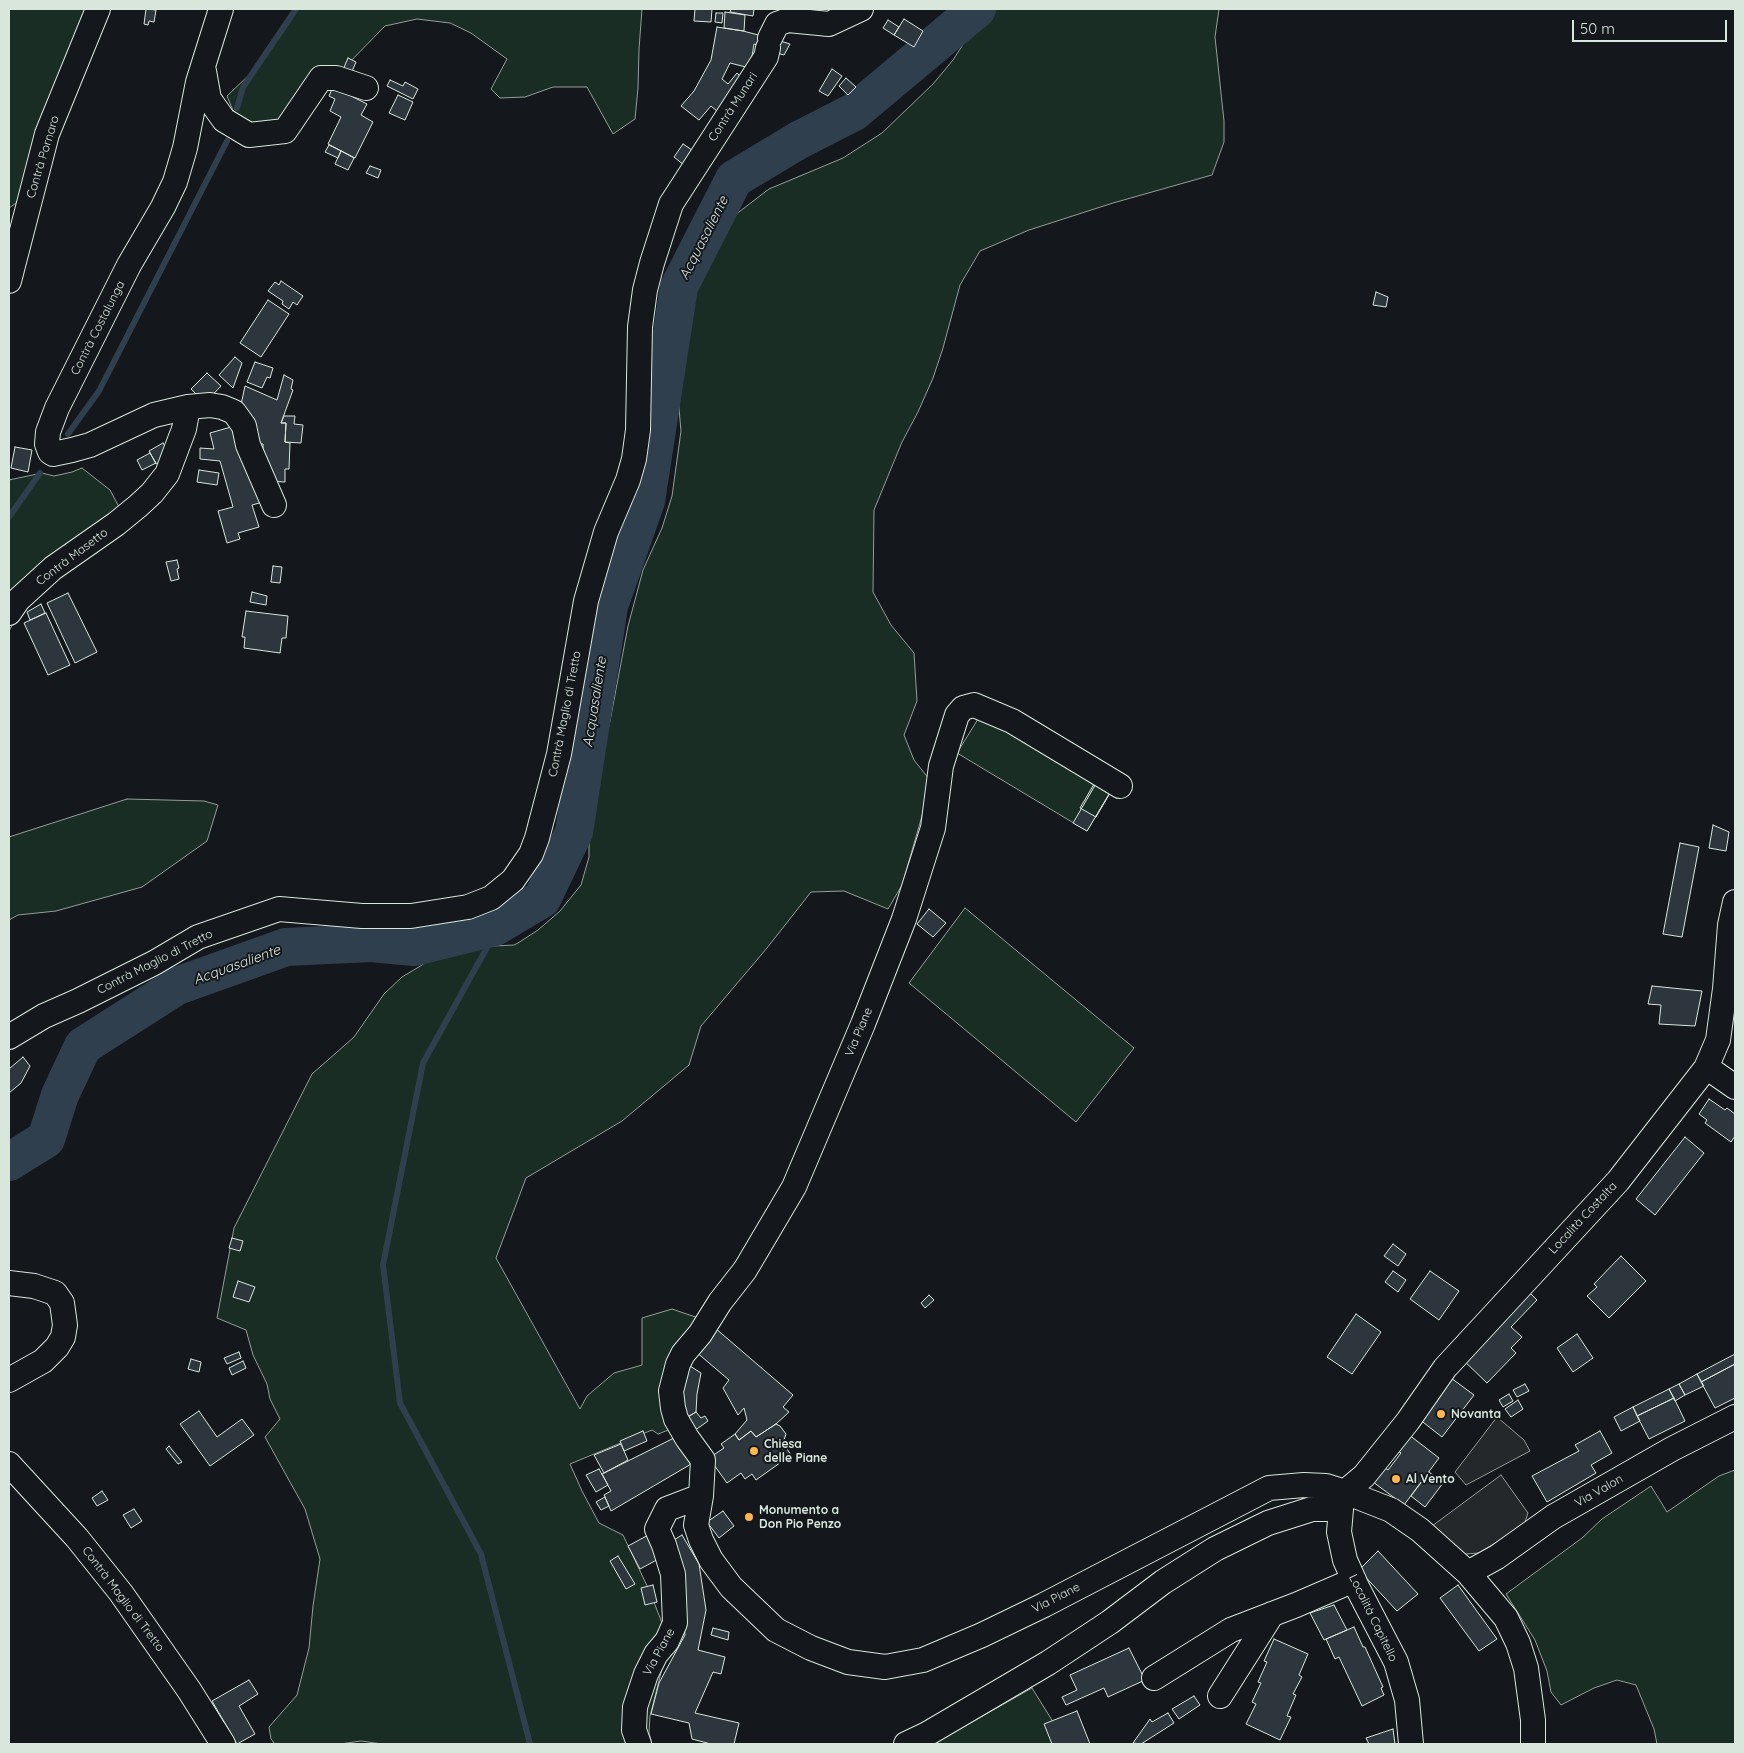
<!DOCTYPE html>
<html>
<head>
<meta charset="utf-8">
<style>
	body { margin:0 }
	#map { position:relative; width:1744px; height:1753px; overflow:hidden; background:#14181c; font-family:Quicksand,sans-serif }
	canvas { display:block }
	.frame { position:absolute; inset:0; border:10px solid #d8e6dc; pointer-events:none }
	.scale { position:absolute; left:1572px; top:20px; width:155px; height:22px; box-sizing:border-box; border:2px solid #d8e6dc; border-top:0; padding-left:6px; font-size:15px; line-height:18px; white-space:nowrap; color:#d8e6dc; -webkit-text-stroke:4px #14181c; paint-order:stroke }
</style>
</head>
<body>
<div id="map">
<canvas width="1744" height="1753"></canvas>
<div class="frame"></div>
<div class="scale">50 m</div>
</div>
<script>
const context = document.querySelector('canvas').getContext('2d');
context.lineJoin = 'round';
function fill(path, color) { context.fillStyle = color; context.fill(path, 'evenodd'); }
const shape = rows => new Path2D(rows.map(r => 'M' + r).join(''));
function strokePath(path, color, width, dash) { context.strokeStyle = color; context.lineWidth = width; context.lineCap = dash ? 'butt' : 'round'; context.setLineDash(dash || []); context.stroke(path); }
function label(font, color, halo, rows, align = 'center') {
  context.font = font + ' Quicksand,sans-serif'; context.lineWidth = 4; context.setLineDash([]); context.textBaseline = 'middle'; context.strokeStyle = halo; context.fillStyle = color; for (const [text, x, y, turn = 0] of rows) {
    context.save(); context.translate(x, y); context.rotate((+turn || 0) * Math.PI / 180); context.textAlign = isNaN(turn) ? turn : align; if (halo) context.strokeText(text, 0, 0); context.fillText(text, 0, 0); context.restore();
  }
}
const green = shape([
	[9,9,95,9,25,197,9,208,9,9],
	[298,9,642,9,639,49,638,88,635,119,613,134,587,87,553,87,525,97,500,98,491,89,507,59,471,33,450,23,417,19,385,26,295,118,264,132,234,113,227,96,250,74,298,9],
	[986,9,1219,9,1215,37,1224,121,1224,142,1212,175,1113,203,1029,230,980,251,960,285,943,348,933,378,918,412,902,442,874,510,873,592,891,625,914,653,917,701,904,735,914,760,929,779,924,809,902,885,888,909,844,891,811,892,767,948,701,1026,689,1065,622,1121,526,1178,496,1258,580,1409,587,1396,614,1373,642,1365,642,1318,672,1309,713,1323,689,1366,684,1391,684,1424,658,1434,652,1430,570,1464,582,1491,599,1523,623,1535,650,1592,669,1641,650,1716,649,1733,652,1744,382,1744,361,1741,340,1744,275,1744,271,1739,269,1727,297,1695,309,1648,313,1606,320,1559,305,1509,265,1437,280,1419,270,1399,267,1384,253,1355,246,1330,217,1318,234,1228,312,1074,354,1037,384,994,402,977,422,965,438,951,452,948,514,945,518,943,538,930,560,911,581,885,589,857,589,825,594,790,610,721,628,626,643,570,662,528,672,496,681,431,675,364,687,298,710,243,731,218,769,189,843,158,882,133,933,84,953,60,986,9],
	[82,468,110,490,126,520,24,604,9,631,9,480,42,473,54,476,72,472,82,468],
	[983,711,1114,786,1087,831,957,753,983,711],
	[127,799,204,801,218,805,207,841,142,887,56,911,18,915,9,920,9,837,127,799],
	[965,908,1134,1048,1076,1122,909,983,965,908],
	[1735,1470,1735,1744,1657,1744,1654,1729,1636,1685,1617,1680,1594,1688,1561,1705,1551,1692,1547,1671,1535,1640,1506,1594,1582,1538,1602,1519,1651,1486,1667,1512,1719,1476,1735,1470],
	[1032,1688,1055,1725,1062,1744,933,1744,1032,1688]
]);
const parking = shape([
	[1497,1417,1524,1440,1530,1451,1466,1485,1455,1472,1497,1417],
	[1501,1475,1528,1513,1524,1525,1479,1553,1465,1554,1432,1526,1501,1475]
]);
const stream = shape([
	[237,108,243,87,296,9],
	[68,434,99,391,227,141],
	[9,517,40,473],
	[500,924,423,1063,383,1265,400,1403,481,1554,530,1744]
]);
const river = shape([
	[9,1162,46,1139,60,1095,83,1046,177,986,286,947,371,943,414,947,495,927,542,899,574,832,609,606,646,501,679,287,734,179,799,140,854,112,977,9]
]);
const building = shape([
	[146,9,156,10,154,22,149,21,148,25,144,24,146,9],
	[695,9,712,9,711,22,694,21,695,9],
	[731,9,754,9,753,16,730,12,731,9],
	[725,12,745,15,744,31,724,28,725,12],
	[716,13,723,13,722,23,715,22,716,13],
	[904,19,923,31,914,47,894,35,904,19],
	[888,20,899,27,894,35,883,28,888,20],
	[717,27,743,31,770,38,768,48,754,44,750,68,730,63,722,79,728,84,737,73,744,80,718,112,711,106,699,120,681,106,694,91,711,60,717,27],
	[777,40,790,44,784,55,773,52,777,40],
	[348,58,356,62,350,76,342,72,348,58],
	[832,69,842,76,828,96,819,91,832,69],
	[846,78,856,87,848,95,839,86,846,78],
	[390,80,403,86,405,82,418,89,413,99,387,86,390,80],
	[333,87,367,104,361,115,373,122,355,158,328,144,341,117,330,111,335,99,329,96,333,87],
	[398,95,413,102,405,120,389,113,398,95],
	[683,144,695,152,685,166,674,157,683,144],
	[329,145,341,151,338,158,325,152,329,145],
	[341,151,354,158,348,170,335,164,341,151],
	[370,166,381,170,378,178,366,173,370,166],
	[281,281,303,296,297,305,293,302,289,309,282,304,283,301,268,291,275,282,279,285,281,281],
	[1376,292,1388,297,1386,307,1373,305,1376,292],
	[268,300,289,314,261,357,240,343,268,300],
	[235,357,242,363,233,388,219,375,235,357],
	[255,362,273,368,270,378,267,377,262,388,247,382,255,362],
	[207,373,221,386,205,403,191,389,207,373],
	[284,375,293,380,291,389,293,390,281,423,286,423,285,442,290,443,289,469,285,469,285,482,265,481,263,469,263,444,254,444,254,418,239,414,245,386,277,400,284,375],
	[284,416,295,416,294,424,303,425,301,443,285,442,286,423,281,423,284,416],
	[231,427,249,477,256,475,263,502,252,505,259,527,238,533,240,539,227,543,218,511,233,507,220,461,200,459,200,448,214,449,210,433,231,427],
	[163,443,171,456,156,464,149,451,163,443],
	[15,447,32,450,28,472,11,468,15,447],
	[150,453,156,463,142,470,137,460,150,453],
	[199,470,219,473,217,485,197,482,199,470],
	[177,560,179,568,177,569,179,579,171,581,166,562,177,560],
	[273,566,282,567,280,583,271,582,273,566],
	[252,592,267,596,266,605,250,602,252,592],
	[68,593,97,652,75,663,47,603,68,593],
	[41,604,45,613,30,620,27,612,41,604],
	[246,611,288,616,286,638,282,638,280,653,244,648,245,637,242,637,246,611],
	[46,613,70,665,48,675,24,623,46,613],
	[1100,777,1114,786,1087,831,1073,823,1100,777],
	[1097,779,1113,788,1096,817,1080,808,1097,779],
	[1713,825,1729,832,1726,851,1709,848,1713,825],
	[1680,843,1699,847,1682,937,1663,934,1680,843],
	[929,909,946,923,933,937,917,924,929,909],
	[1652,986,1702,991,1695,1026,1659,1024,1661,1005,1648,1004,1652,986],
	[23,1057,30,1066,21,1083,9,1093,9,1069,23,1057],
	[1709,1099,1725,1110,1727,1108,1735,1114,1735,1136,1731,1142,1705,1123,1707,1120,1699,1114,1709,1099],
	[1685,1137,1704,1153,1655,1215,1636,1199,1685,1137],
	[232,1238,243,1241,240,1251,229,1248,232,1238],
	[1393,1244,1406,1254,1398,1266,1384,1256,1393,1244],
	[1621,1256,1646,1281,1609,1318,1587,1296,1597,1287,1594,1284,1621,1256],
	[1393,1271,1406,1280,1398,1292,1385,1282,1393,1271],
	[1430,1271,1459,1291,1439,1320,1410,1299,1430,1271],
	[238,1281,255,1287,249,1302,233,1297,238,1281],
	[1525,1288,1537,1300,1511,1327,1522,1337,1511,1348,1516,1353,1487,1383,1460,1357,1525,1288],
	[929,1295,934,1300,925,1308,921,1303,929,1295],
	[1356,1314,1381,1332,1352,1374,1327,1357,1356,1314],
	[715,1328,793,1395,783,1407,789,1412,776,1424,756,1437,751,1431,739,1440,735,1434,747,1420,744,1408,738,1415,723,1388,729,1380,695,1351,715,1328],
	[1577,1334,1593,1358,1573,1372,1557,1348,1577,1334],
	[239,1352,241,1358,227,1364,224,1358,239,1352],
	[1735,1354,1735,1364,1701,1382,1697,1374,1735,1354],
	[191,1359,201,1362,199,1372,188,1369,191,1359],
	[243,1361,246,1368,232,1375,229,1368,243,1361],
	[1735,1364,1735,1398,1715,1408,1701,1382,1735,1364],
	[690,1366,701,1373,697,1394,696,1412,686,1418,684,1406,683,1392,690,1366],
	[1697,1374,1704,1386,1685,1395,1679,1384,1697,1374],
	[1451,1378,1474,1395,1442,1437,1419,1419,1451,1378],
	[1525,1384,1529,1391,1517,1397,1513,1390,1525,1384],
	[1679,1384,1685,1395,1675,1401,1669,1389,1679,1384],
	[1669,1389,1674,1398,1637,1416,1633,1407,1669,1389],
	[1509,1394,1513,1401,1503,1407,1499,1400,1509,1394],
	[1674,1398,1685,1421,1649,1439,1637,1416,1674,1398],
	[1518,1400,1523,1409,1511,1417,1505,1409,1518,1400],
	[1633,1407,1640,1421,1621,1431,1614,1417,1633,1407],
	[199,1411,217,1437,242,1419,254,1435,210,1466,180,1424,199,1411],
	[696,1412,701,1418,705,1416,708,1421,694,1431,686,1418,696,1412],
	[776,1424,780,1426,786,1434,783,1443,791,1455,756,1480,752,1474,745,1479,741,1473,727,1483,709,1458,724,1448,721,1444,735,1434,739,1440,751,1431,756,1437,776,1424],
	[643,1431,647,1441,624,1451,620,1441,643,1431],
	[1404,1431,1439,1458,1404,1505,1369,1479,1380,1464,1388,1470,1401,1453,1392,1447,1404,1431],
	[1600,1431,1612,1453,1591,1465,1596,1473,1547,1502,1532,1476,1579,1451,1575,1445,1600,1431],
	[682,1434,698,1460,611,1511,604,1495,611,1491,602,1474,682,1434],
	[621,1444,628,1460,604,1473,594,1455,621,1444],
	[169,1446,182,1462,178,1464,166,1449,169,1446],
	[599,1469,608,1485,596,1492,586,1475,599,1469],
	[1429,1472,1443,1483,1425,1507,1411,1496,1429,1472],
	[102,1491,108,1500,97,1506,92,1498,102,1491],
	[605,1497,609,1506,601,1510,596,1502,605,1497],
	[134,1509,142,1521,131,1528,123,1515,134,1509],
	[723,1511,734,1526,719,1538,707,1522,723,1511],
	[652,1533,664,1556,640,1569,628,1546,652,1533],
	[682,1535,699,1564,706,1610,698,1650,725,1657,721,1674,713,1672,695,1713,739,1723,734,1744,711,1744,692,1739,689,1723,651,1714,659,1683,685,1635,682,1609,666,1545,682,1535],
	[1378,1551,1418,1594,1397,1611,1359,1570,1378,1551],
	[618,1556,635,1584,626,1589,610,1561,618,1556],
	[653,1585,657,1602,645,1605,641,1588,653,1585],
	[1458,1585,1497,1639,1479,1651,1440,1598,1458,1585],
	[1334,1605,1347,1630,1324,1640,1310,1613,1334,1605],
	[1354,1627,1363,1647,1365,1647,1383,1687,1381,1688,1384,1695,1362,1706,1339,1657,1335,1659,1326,1639,1354,1627],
	[713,1628,729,1632,728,1640,711,1635,713,1628],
	[1274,1639,1308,1654,1299,1675,1302,1677,1293,1694,1296,1695,1287,1716,1291,1717,1280,1740,1246,1724,1256,1704,1252,1702,1261,1683,1258,1682,1267,1662,1264,1661,1274,1639],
	[1129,1648,1145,1680,1108,1697,1104,1688,1066,1705,1062,1697,1077,1690,1070,1675,1129,1648],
	[249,1680,258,1694,239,1706,255,1734,237,1744,212,1701,249,1680],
	[1194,1696,1200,1705,1179,1719,1172,1709,1194,1696],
	[1077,1711,1090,1744,1052,1744,1044,1724,1077,1711],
	[1168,1713,1174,1723,1141,1744,1133,1743,1150,1719,1152,1722,1168,1713],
	[1393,1729,1395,1744,1369,1744,1366,1738,1393,1729]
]);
const minor = shape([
	[221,9,198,82,185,148,175,182,163,207,129,265,57,408,48,432,47,444,50,452,53,454,72,450,90,445,154,415,188,407,210,405,222,407,234,412,244,426,248,445,274,505],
	[770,38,777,24,788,20,829,24,861,9],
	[204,71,209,99,224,120,249,135,285,131,321,78,336,78,366,88],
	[9,281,47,134,98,9],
	[9,613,18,600,53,568,116,524,138,506,152,493,167,474,184,429,188,407],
	[1120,786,1012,721,974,705,963,708,957,715,941,766,933,828,904,919,863,1024,794,1187,745,1270,720,1302,700,1334,683,1354,678,1364,671,1391,673,1408,676,1419,687,1438,703,1460,701,1496,696,1525,701,1540,711,1560,731,1587,776,1630,811,1648,848,1662,885,1667,923,1660,982,1635,1044,1605,1269,1488,1304,1485,1326,1486,1345,1492,1391,1510,1420,1530,1468,1573,1506,1618,1518,1643,1526,1668,1533,1720,1533,1744],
	[9,1037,44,1016,78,1001,154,963,198,937,279,909,362,916,411,916,468,907,491,898,513,880,531,854,537,838,559,754,586,601,606,532,628,480,634,459,638,430,640,327,645,290,652,263,671,204,766,57,768,48],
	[1706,1068,1712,1071,1735,1087],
	[9,1283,34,1286,55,1293,62,1303,65,1325,63,1337,57,1347,43,1361,9,1380],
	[9,1464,77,1538,121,1593,189,1690,223,1744],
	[1468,1573,1497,1557,1553,1517,1672,1449,1735,1417],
	[1154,1678,1231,1630,1296,1605,1354,1580],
	[1220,1696,1272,1614],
	[639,1744,634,1730,635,1707,646,1674,656,1654,667,1641,675,1623,673,1574,664,1545,657,1529,667,1509,701,1496],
	[906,1744,927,1734,1048,1663,1110,1622,1163,1582,1215,1549,1268,1523,1312,1509,1341,1509],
	[1411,1744,1407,1700,1396,1662,1357,1587,1345,1560,1339,1532,1342,1498,1345,1492,1364,1476,1408,1421,1445,1368,1618,1181,1706,1068,1718,1040,1725,989,1730,925,1735,902]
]);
const markers = [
	[1441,1414,5,"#ffb74d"],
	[754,1451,5,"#ffb74d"],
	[1396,1479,5,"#ffb74d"],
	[749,1517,5,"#ffb74d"]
];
const streetNames = [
	["Contrà Munari",733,107,-57],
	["Contrà Pornaro",43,157,-73],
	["Contrà Costalunga",98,328,-63],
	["Contrà Masetto",72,557,-37],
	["Contrà Maglio di Tretto",565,714,-79],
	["Contrà Maglio di Tretto",155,962,-27],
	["Via Piane",859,1032,-67],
	["Località Costalta",1583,1218,-47],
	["Via Valon",1599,1491,-30],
	["Via Piane",1056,1598,-27],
	["Contrà Maglio di Tretto",123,1599,53],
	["Località Capitello",1373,1618,64],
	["Via Piane",659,1652,-61]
];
const poiNames = [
	["Novanta",1451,1414],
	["Chiesa",764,1444],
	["delle Piane",764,1458],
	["Al Vento",1406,1479],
	["Monumento a",759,1510],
	["Don Pio Penzo",759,1524]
];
const waterNames = [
	["Acquasaliente",704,238,-63],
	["Acquasaliente",595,702,-81],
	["Acquasaliente",237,965,-20]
];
fill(green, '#1a2d24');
strokePath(green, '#939e99', 1);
fill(parking, '#24282b');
strokePath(parking, '#939e99', 1);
strokePath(stream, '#2f3f4d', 6);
strokePath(river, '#2f3f4d', 38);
fill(building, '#2c363c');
strokePath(building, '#d8e6dc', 1);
strokePath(minor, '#d8e6dc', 26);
strokePath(minor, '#14181c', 24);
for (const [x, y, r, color] of markers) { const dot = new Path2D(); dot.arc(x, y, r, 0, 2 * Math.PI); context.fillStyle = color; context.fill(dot); strokePath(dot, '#14181c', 2); }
label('12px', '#d8e6dc', '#14181c', streetNames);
label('bold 12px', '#d8e6dc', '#14181c', poiNames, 'left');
label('italic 14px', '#d8e6dc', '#14181c', waterNames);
</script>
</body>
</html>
